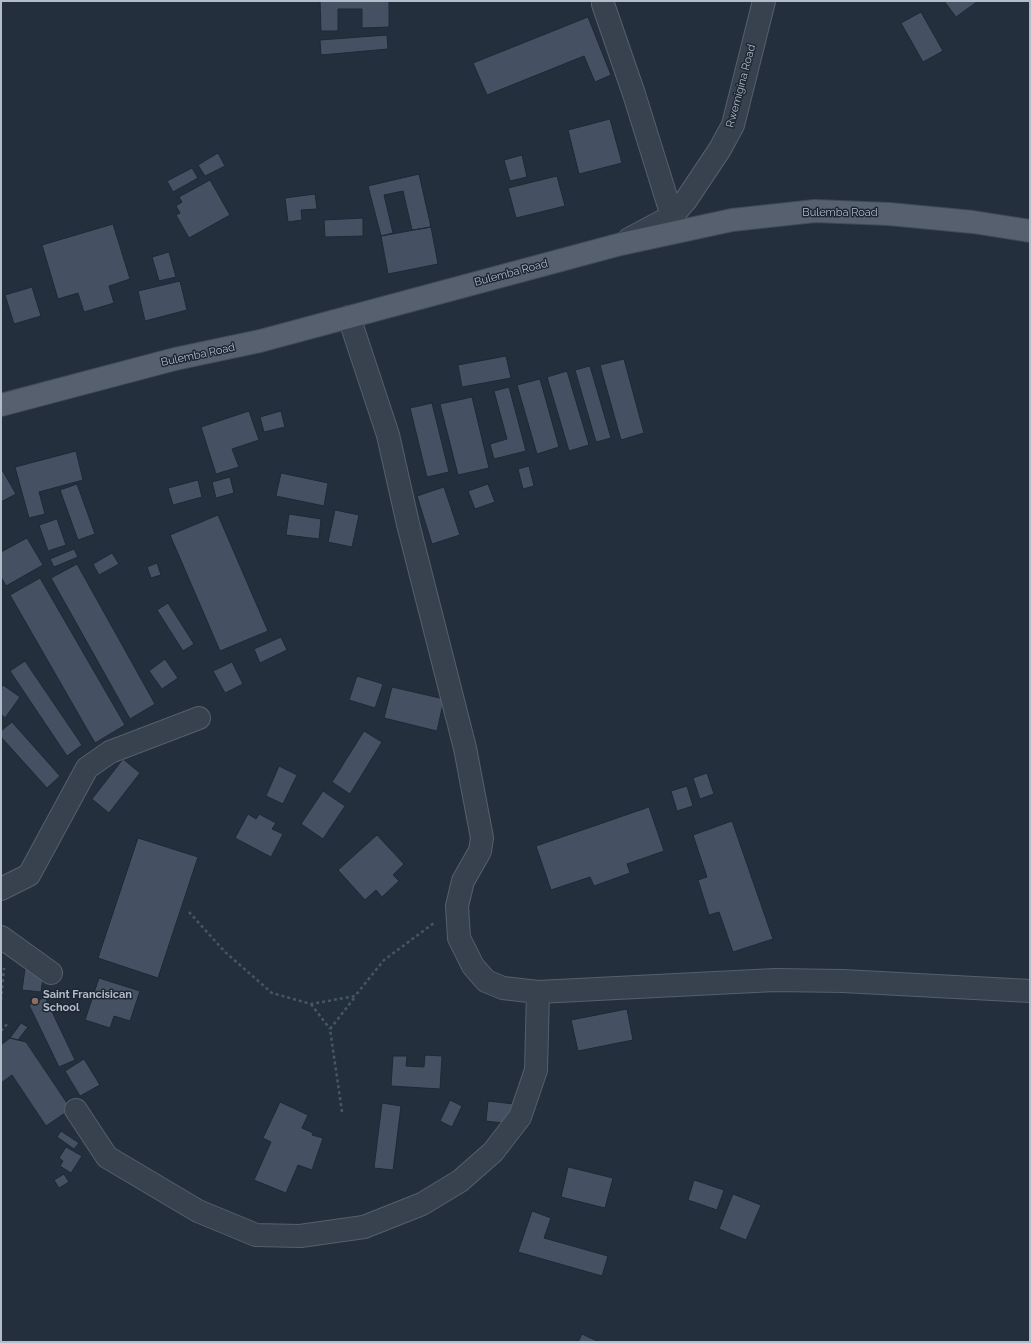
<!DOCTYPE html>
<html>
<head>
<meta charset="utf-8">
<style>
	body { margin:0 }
	#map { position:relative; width:1031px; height:1343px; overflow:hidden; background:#242f3e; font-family:Raleway,sans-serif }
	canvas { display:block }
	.frame { position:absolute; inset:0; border:2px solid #b4bcc9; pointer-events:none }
</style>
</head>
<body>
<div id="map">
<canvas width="1031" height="1343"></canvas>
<div class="frame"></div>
</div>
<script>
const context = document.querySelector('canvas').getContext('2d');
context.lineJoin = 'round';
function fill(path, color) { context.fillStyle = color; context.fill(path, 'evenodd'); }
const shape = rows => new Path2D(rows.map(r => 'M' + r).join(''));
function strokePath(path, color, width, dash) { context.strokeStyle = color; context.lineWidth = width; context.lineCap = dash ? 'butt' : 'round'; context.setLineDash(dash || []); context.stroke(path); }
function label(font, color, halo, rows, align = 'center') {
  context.font = font + ' Raleway,sans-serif'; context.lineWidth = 3; context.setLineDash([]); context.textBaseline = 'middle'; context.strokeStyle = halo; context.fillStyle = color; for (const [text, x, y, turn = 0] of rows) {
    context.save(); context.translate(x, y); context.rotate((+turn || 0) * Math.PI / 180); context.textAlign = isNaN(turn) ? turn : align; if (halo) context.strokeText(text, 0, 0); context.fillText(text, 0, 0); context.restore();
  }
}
const building = shape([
	[320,1,389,1,389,27,362,28,362,9,338,9,338,31,321,31,320,1],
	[944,1,978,1,956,17,944,1],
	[921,12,943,51,923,62,901,23,921,12],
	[588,17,611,75,595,82,584,56,487,95,473,63,588,17],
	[387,35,388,49,321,55,320,40,387,35],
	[610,119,622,163,579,174,568,130,610,119],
	[218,153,225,166,205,176,198,165,218,153],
	[522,155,527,177,510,181,504,160,522,155],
	[192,168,198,178,173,192,167,181,192,168],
	[419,174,431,227,412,230,403,191,384,195,393,233,381,236,368,186,419,174],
	[557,176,565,206,516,218,508,188,557,176],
	[210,180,230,215,189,238,176,215,180,213,176,206,182,202,179,197,210,180],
	[315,194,317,209,301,210,302,220,288,222,285,198,315,194],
	[363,218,363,236,325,237,324,220,363,218],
	[113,224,130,279,109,286,114,303,84,312,78,293,58,299,42,245,113,224],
	[431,227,438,264,388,274,381,236,431,227],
	[169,252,176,277,159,281,152,257,169,252],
	[180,281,187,310,145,321,138,291,180,281],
	[32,287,41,316,14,324,5,295,32,287],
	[506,356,511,378,462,387,458,365,506,356],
	[624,359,644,433,621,440,600,365,624,359],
	[590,366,611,438,596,442,575,370,590,366],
	[567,371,589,445,569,451,547,377,567,371],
	[540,379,559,447,537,454,517,385,540,379],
	[509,387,526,451,494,459,490,444,507,439,494,391,509,387],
	[472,397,489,468,458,475,440,404,472,397],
	[432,403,449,472,427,477,410,408,432,403],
	[249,411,259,440,232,449,239,467,216,474,201,427,249,411],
	[281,411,285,427,264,432,260,417,281,411],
	[76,451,83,480,39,492,45,514,29,518,15,467,76,451],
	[529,466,534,486,523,489,518,469,529,466],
	[1,468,16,494,1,502,1,468],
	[281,473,328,483,324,506,276,496,281,473],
	[230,477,234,493,216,498,212,482,230,477],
	[198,480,202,497,173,505,168,488,198,480],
	[77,484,95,534,78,540,60,490,77,484],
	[488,484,495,502,475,509,468,491,488,484],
	[444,487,460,535,432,544,417,496,444,487],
	[335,510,359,515,352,547,328,542,335,510],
	[289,514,321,519,319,539,286,535,289,514],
	[218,515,268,631,220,651,170,535,218,515],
	[57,519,66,545,48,551,39,525,57,519],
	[27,538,43,565,6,586,1,577,1,552,27,538],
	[74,549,78,557,54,567,50,559,74,549],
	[112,553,119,564,99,575,93,564,112,553],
	[157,563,161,575,151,578,147,567,157,563],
	[77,564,155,704,130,719,51,578,77,564],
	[40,578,125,725,95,743,10,595,40,578],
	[168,603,194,644,183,651,157,610,168,603],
	[281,637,287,650,260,663,254,649,281,637],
	[165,659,178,678,162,689,149,671,165,659],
	[25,661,82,745,67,756,10,671,25,661],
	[232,662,243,684,225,693,213,671,232,662],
	[357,676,383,684,375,708,349,700,357,676],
	[3,685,20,697,5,718,1,714,1,688,3,685],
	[392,687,444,699,437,731,384,718,392,687],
	[12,722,60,776,47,788,1,737,1,731,12,722],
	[364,731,382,742,350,794,332,782,364,731],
	[123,759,140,773,109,813,92,799,123,759],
	[279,766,297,775,283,804,266,796,279,766],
	[707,773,714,794,700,799,693,778,707,773],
	[687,786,693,806,677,811,671,791,687,786],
	[323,791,345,806,323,839,301,824,323,791],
	[649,807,664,851,627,864,630,873,594,886,590,877,551,890,536,846,649,807],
	[248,814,256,819,259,814,276,823,272,829,283,834,271,857,235,838,248,814],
	[732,821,773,939,733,952,719,912,709,915,698,880,707,877,693,835,732,821],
	[377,835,404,864,393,875,399,881,382,897,376,890,365,900,338,870,377,835],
	[138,838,198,857,158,978,98,958,138,838],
	[25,969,44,971,41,992,22,990,25,969],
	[99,978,140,991,130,1021,114,1016,110,1028,85,1020,99,978],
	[45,997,75,1060,59,1067,29,1005,45,997],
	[627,1009,633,1040,578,1051,571,1020,627,1009],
	[21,1023,28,1027,18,1040,10,1038,21,1023],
	[10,1038,26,1042,71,1109,46,1126,12,1075,1,1083,1,1045,10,1038],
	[425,1055,442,1056,440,1089,391,1086,393,1056,407,1056,406,1066,424,1067,425,1055],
	[84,1059,100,1085,80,1096,65,1071,84,1059],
	[450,1100,462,1106,452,1127,440,1121,450,1100],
	[488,1101,514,1104,511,1124,486,1121,488,1101],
	[280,1102,308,1115,302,1128,313,1133,312,1135,323,1138,312,1170,298,1165,286,1193,254,1180,271,1142,263,1138,280,1102],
	[382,1103,401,1106,393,1170,374,1168,382,1103],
	[61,1131,79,1143,74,1149,57,1137,61,1131],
	[66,1147,82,1156,71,1173,60,1166,63,1161,59,1158,66,1147],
	[568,1167,613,1178,605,1208,561,1197,568,1167],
	[64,1174,69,1182,59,1188,54,1180,64,1174],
	[694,1180,724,1190,717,1210,688,1200,694,1180],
	[733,1194,761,1205,746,1240,719,1229,733,1194],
	[532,1211,551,1218,544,1238,608,1256,602,1276,518,1252,532,1211],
	[582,1334,599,1342,578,1342,582,1334]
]);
const path = shape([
	[189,912,225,952,272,993,311,1004,355,996,384,960,434,923],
	[1,1000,4,968],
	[311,1004,330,1029],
	[1,1031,8,1023],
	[342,1112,330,1029,355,997]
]);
const minor = shape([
	[603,4,634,94,672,216],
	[629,239,672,216,686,200,720,149,733,125,764,1],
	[349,317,388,435,408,524,465,748,482,838,480,851,463,881,457,906,459,938,473,966,486,981,503,988,538,992,775,980,843,981,1030,991],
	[1,889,29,875,87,768,110,752,199,718],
	[1,937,51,973],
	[76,1110,107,1157,198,1211,256,1235,300,1236,364,1227,422,1204,460,1181,493,1152,520,1117,536,1070,538,992]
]);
const major = shape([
	[1,405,175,359,260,341,621,244,732,220,815,211,889,214,973,222,1030,231]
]);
const markers = [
	[35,1001,4,"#8d6e63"]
];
const streetNames = [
	["Rwemigina Road",741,86,-75],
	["Bulemba Road",840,213],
	["Bulemba Road",511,273,-15],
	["Bulemba Road",198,355,-12]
];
const poiNames = [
	["Saint Francisican",43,995],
	["School",43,1008]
];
fill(building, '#455162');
strokePath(building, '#1f2835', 1);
strokePath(minor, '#565f6c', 24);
strokePath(major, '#414a57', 24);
strokePath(path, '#44595c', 2.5, [3, 3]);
strokePath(minor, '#38414e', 22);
strokePath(major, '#56606e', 22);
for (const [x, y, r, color] of markers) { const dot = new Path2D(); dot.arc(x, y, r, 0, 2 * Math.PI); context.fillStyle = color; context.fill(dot); strokePath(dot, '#1d2633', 1.5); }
label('11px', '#b4bcc9', '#1d2633', streetNames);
label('bold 11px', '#b4bcc9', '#1d2633', poiNames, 'left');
</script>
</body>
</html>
